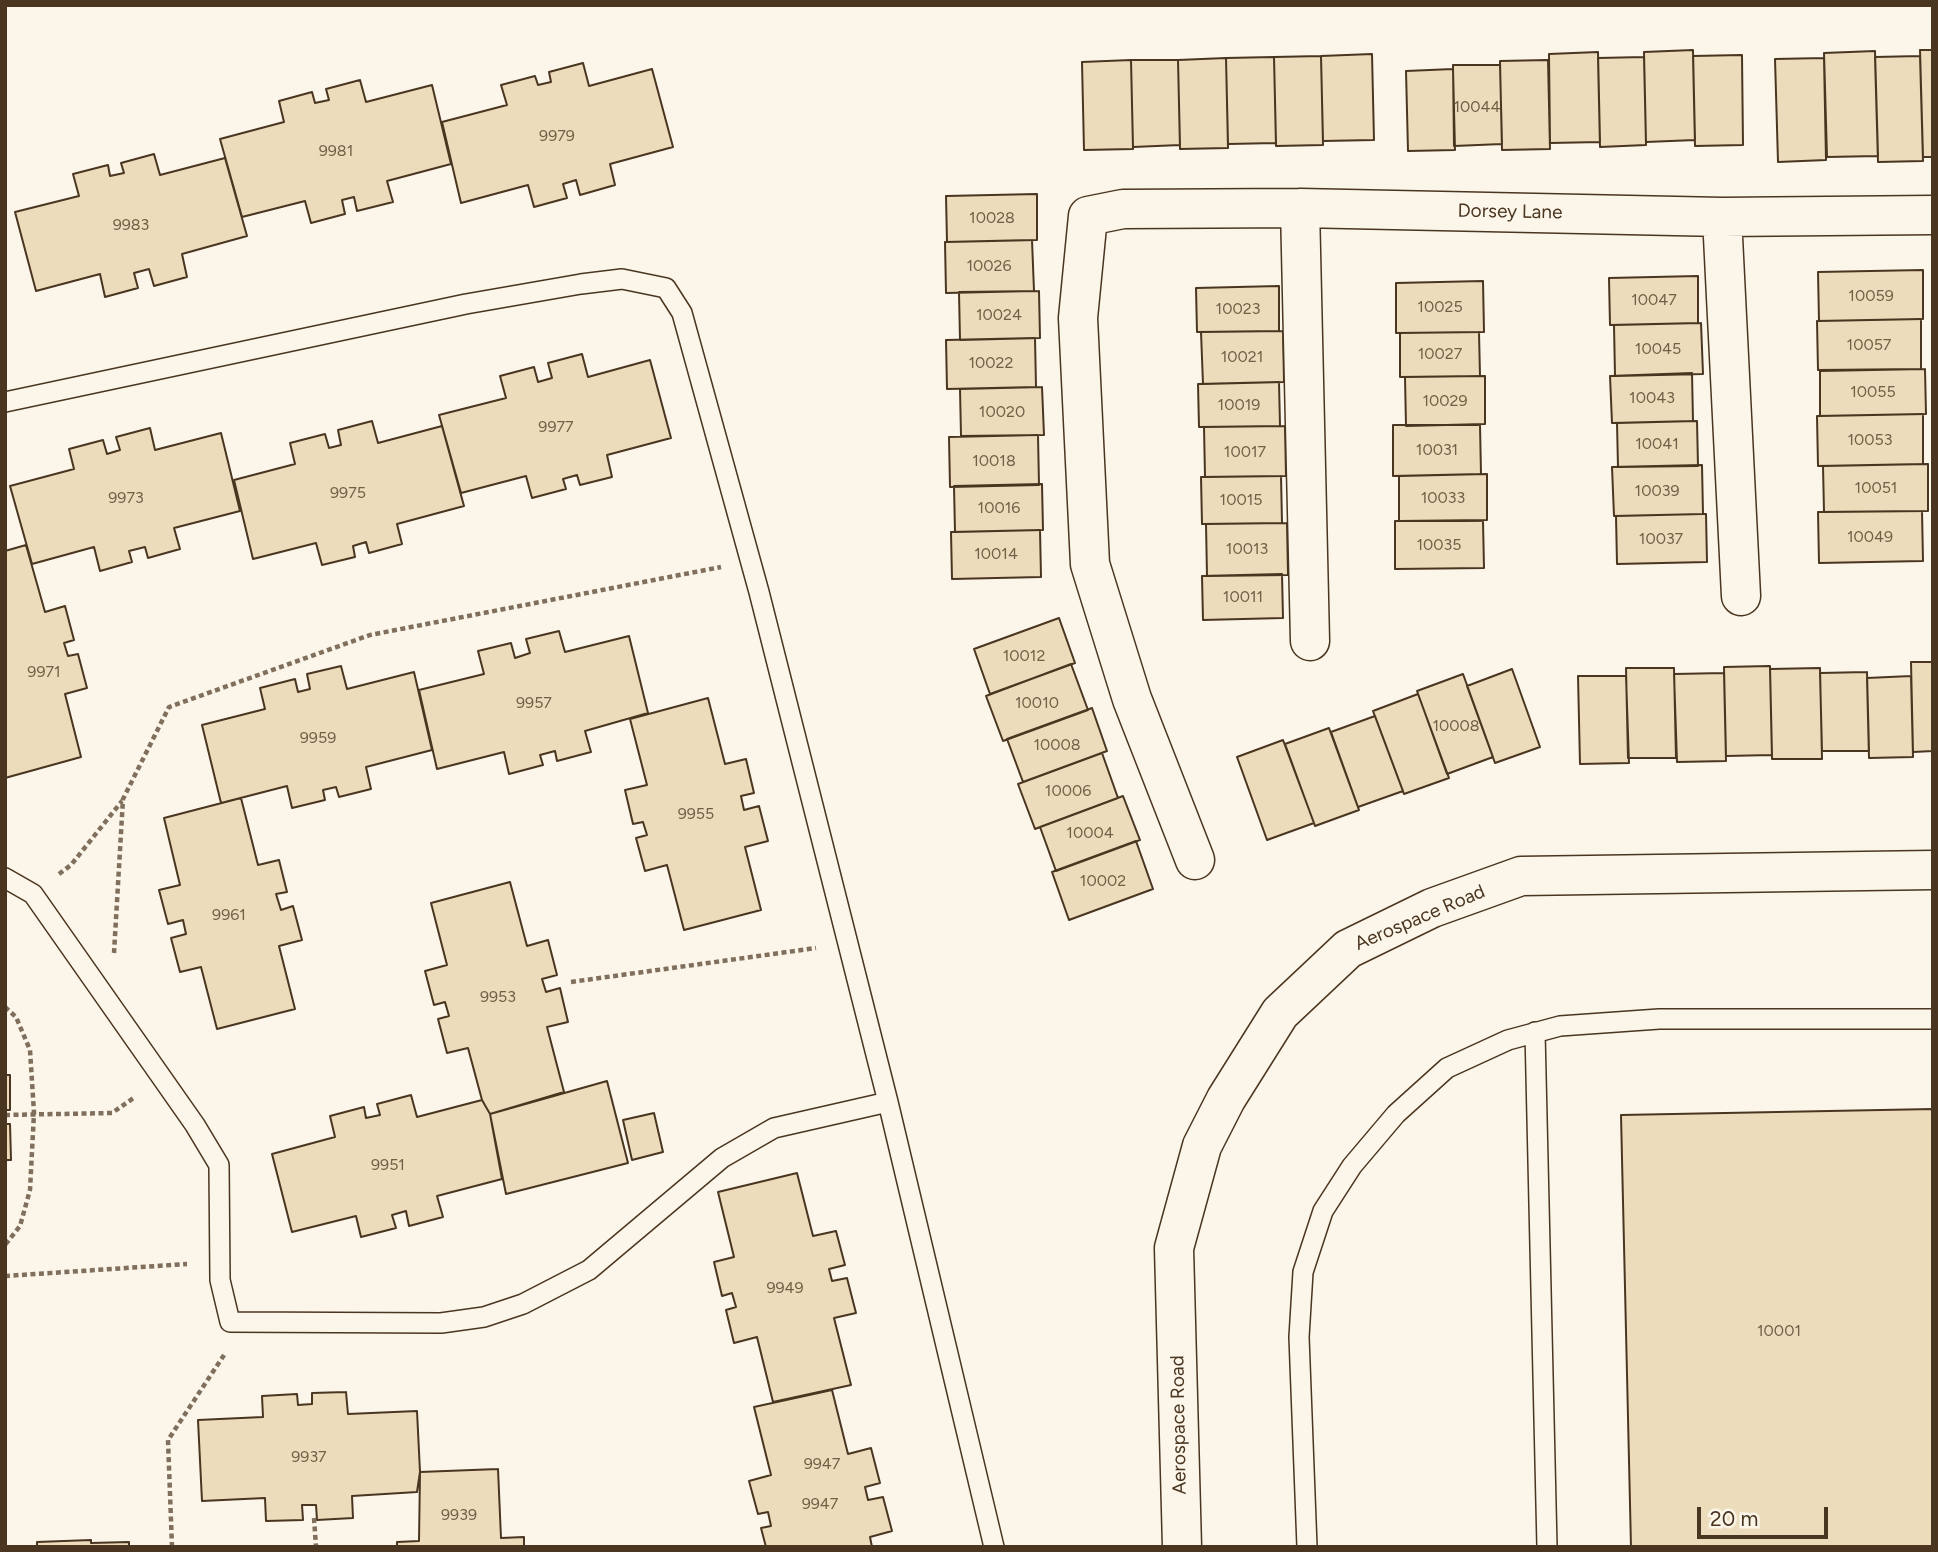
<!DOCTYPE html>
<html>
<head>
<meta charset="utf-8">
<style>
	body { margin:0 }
	#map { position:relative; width:1938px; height:1552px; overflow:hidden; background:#fbf6e9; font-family:Figtree,sans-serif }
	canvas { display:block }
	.frame { position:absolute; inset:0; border:7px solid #4a3520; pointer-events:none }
	.scale { position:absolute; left:1697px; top:1507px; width:131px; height:32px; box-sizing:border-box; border:4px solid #4a3520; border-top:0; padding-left:9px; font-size:21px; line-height:24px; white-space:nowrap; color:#4a3520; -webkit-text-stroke:5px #fbf6e9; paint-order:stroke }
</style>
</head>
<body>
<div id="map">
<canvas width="1938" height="1552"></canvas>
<div class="frame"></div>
<div class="scale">20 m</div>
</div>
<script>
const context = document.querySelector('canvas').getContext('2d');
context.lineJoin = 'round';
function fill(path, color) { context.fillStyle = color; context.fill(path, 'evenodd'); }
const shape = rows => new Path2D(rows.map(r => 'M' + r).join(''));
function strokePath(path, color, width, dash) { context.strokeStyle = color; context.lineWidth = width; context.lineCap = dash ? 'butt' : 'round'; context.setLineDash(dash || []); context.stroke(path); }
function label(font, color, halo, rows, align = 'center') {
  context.font = font + ' Figtree,sans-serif'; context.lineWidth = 5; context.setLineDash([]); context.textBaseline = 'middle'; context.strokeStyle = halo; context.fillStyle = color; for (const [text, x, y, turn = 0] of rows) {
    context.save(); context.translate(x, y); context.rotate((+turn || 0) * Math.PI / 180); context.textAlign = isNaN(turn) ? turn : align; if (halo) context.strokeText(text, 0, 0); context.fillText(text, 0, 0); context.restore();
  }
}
const building = shape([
	[1693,50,1695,140,1646,142,1644,52,1693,50],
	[1920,50,1933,50,1933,157,1923,157,1920,50],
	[1875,51,1878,156,1827,157,1824,53,1875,51],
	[1598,52,1600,142,1550,143,1549,54,1598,52],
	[1372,54,1374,140,1323,141,1321,56,1372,54],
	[1742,55,1743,145,1695,146,1693,56,1742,55],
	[1321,56,1323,145,1276,146,1274,57,1321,56],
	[1920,56,1923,161,1878,162,1875,57,1920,56],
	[1274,57,1276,143,1228,144,1226,58,1274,57],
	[1644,57,1646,145,1600,147,1598,58,1644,57],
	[1226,58,1228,148,1180,149,1178,60,1226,58],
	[1824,58,1826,160,1778,162,1775,59,1824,58],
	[1131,60,1178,60,1180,145,1133,147,1131,60],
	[1131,60,1133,149,1084,150,1082,62,1131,60],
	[1548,60,1550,149,1502,150,1500,61,1548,60],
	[583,63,589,86,652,69,673,147,610,164,615,185,580,195,576,180,563,184,567,198,534,207,528,185,461,203,442,122,507,105,501,85,535,76,538,85,551,82,549,72,583,63],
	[1453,65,1500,65,1502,144,1454,146,1453,65],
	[1453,69,1455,150,1408,151,1406,71,1453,69],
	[360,80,366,102,432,85,451,164,387,181,393,202,357,211,354,197,342,200,345,214,311,223,305,201,242,217,220,139,284,122,279,101,312,92,315,103,329,100,326,89,360,80],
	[154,154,160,175,225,158,247,236,182,254,187,277,154,286,149,269,134,273,138,288,105,297,100,274,36,291,15,212,79,196,73,174,108,165,110,176,124,173,121,163,154,154],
	[1037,194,1037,240,947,242,946,196,1037,194],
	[1032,240,1034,291,946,293,945,242,1032,240],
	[1923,270,1923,319,1819,321,1818,272,1923,270],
	[1698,276,1698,323,1610,325,1609,278,1698,276],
	[1483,281,1484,332,1396,333,1396,283,1483,281],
	[1279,286,1279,331,1197,332,1196,288,1279,286],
	[1039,291,1040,338,960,340,959,292,1039,291],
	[1921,319,1921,369,1818,370,1817,321,1921,319],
	[1701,323,1703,374,1615,376,1614,325,1701,323],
	[1283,331,1284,382,1203,384,1201,332,1283,331],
	[1479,332,1480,376,1400,377,1400,333,1479,332],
	[1035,338,1036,387,947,389,946,340,1035,338],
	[582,354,588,377,650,360,671,438,607,455,612,477,580,485,577,475,563,479,566,489,532,498,526,476,461,493,439,415,506,398,500,376,534,367,538,382,552,378,548,363,582,354],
	[1925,369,1926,414,1820,416,1820,371,1925,369],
	[1692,373,1693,421,1612,423,1610,376,1692,373],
	[1485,376,1485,424,1406,426,1405,377,1485,376],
	[1279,382,1280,426,1199,427,1198,384,1279,382],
	[1042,387,1044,435,961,436,960,389,1042,387],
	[1923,414,1923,464,1818,466,1817,416,1923,414],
	[372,421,378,443,442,426,464,506,397,524,402,544,369,553,366,542,353,546,355,557,322,565,316,543,253,559,234,480,295,464,290,443,325,434,329,448,341,445,338,430,372,421],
	[1697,421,1698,466,1618,467,1617,423,1697,421],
	[1393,425,1480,425,1481,474,1393,476,1393,425],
	[1285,426,1286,476,1205,477,1204,427,1285,426],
	[150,428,155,450,221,433,240,511,174,528,180,549,148,558,145,547,129,551,132,562,100,571,94,547,32,564,10,486,74,469,69,449,103,440,107,454,120,450,116,437,150,428],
	[1038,435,1039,485,950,487,949,437,1038,435],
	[1928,464,1928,511,1824,512,1823,466,1928,464],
	[1702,465,1703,514,1614,516,1612,467,1702,465],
	[1487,474,1487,520,1399,521,1399,476,1487,474],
	[1281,476,1282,523,1202,524,1201,477,1281,476],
	[1042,484,1043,530,955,532,954,486,1042,484],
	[1922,511,1923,561,1819,563,1818,512,1922,511],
	[1703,514,1706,514,1707,562,1617,564,1616,516,1703,514],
	[1395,521,1483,521,1484,568,1395,569,1395,521],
	[1287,523,1288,575,1207,576,1206,524,1287,523],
	[1040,530,1041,577,952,579,951,532,1040,530],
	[26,545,45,612,65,606,74,640,64,643,68,656,78,654,87,688,65,694,81,757,5,778,5,551,26,545],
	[1282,574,1283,618,1203,620,1202,576,1282,574],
	[1059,618,1075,663,990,694,974,649,1059,618],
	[559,631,565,652,629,636,648,713,585,731,591,752,557,761,555,751,540,755,543,765,509,774,504,752,437,769,419,690,484,674,478,651,511,643,515,658,530,653,526,639,559,631],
	[1911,662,1933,662,1933,751,1913,752,1911,662],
	[1071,664,1088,710,1003,741,986,696,1071,664],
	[341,666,347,689,414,672,432,750,366,767,371,789,339,797,336,787,323,790,325,800,292,808,287,786,221,803,202,725,265,709,260,688,295,679,298,692,310,689,307,674,341,666],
	[1770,666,1772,755,1726,756,1724,667,1770,666],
	[1626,668,1674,668,1676,758,1628,758,1626,668],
	[1820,668,1822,759,1772,759,1770,669,1820,668],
	[1512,669,1540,747,1495,763,1467,686,1512,669],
	[1867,672,1869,751,1822,751,1820,673,1867,672],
	[1724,673,1726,761,1677,762,1674,674,1724,673],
	[1463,674,1493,757,1447,774,1417,691,1463,674],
	[1578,676,1626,676,1629,763,1580,764,1578,676],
	[1911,676,1913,757,1869,758,1867,678,1911,676],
	[1418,694,1449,778,1404,794,1373,711,1418,694],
	[708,698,725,764,746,759,754,793,741,796,744,810,759,806,768,841,745,847,761,910,684,930,667,865,645,871,636,838,647,835,643,822,633,824,625,790,647,785,630,719,708,698],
	[1092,708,1107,751,1023,782,1007,739,1092,708],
	[1375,716,1403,791,1358,807,1331,732,1375,716],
	[1329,728,1359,810,1315,826,1285,744,1329,728],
	[1283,740,1314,823,1267,840,1237,757,1283,740],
	[1102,753,1118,798,1035,829,1018,784,1102,753],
	[1123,796,1140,840,1056,871,1040,827,1123,796],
	[241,798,258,865,279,860,287,892,276,894,281,910,293,906,302,940,279,946,295,1009,217,1029,201,967,180,972,171,938,186,934,183,920,168,924,159,890,180,885,164,818,241,798],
	[1136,841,1153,889,1069,920,1052,872,1136,841],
	[510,882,527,946,548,940,557,975,542,979,546,992,560,988,568,1022,547,1027,564,1092,490,1114,482,1100,468,1048,447,1053,438,1019,449,1016,445,1002,434,1005,425,971,447,965,431,903,510,882],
	[5,1075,10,1075,10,1110,5,1110,5,1075],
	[607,1081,628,1163,506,1194,490,1114,607,1081],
	[411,1095,417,1117,482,1100,490,1114,502,1179,437,1196,443,1217,409,1226,406,1211,392,1215,396,1228,361,1237,356,1216,292,1232,272,1154,335,1137,330,1116,364,1107,366,1118,380,1115,377,1104,411,1095],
	[1933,1109,1933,1547,1631,1547,1621,1115,1933,1109],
	[654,1113,663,1152,632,1160,623,1120,654,1113],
	[5,1124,10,1124,11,1160,5,1160,5,1124],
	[797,1173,813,1236,836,1231,845,1265,829,1269,832,1281,847,1278,856,1313,834,1318,851,1385,773,1402,757,1337,734,1343,726,1310,736,1307,732,1293,722,1296,714,1262,734,1257,718,1192,797,1173],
	[832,1390,848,1454,871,1448,880,1483,865,1487,868,1500,883,1497,892,1531,870,1537,872,1547,766,1547,761,1528,771,1526,768,1512,758,1514,749,1481,771,1475,754,1407,832,1390],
	[346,1392,348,1414,417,1411,420,1472,417,1492,352,1496,353,1518,317,1520,316,1505,302,1505,303,1520,266,1521,265,1498,202,1501,198,1420,263,1417,262,1396,297,1394,298,1405,312,1404,312,1393,346,1392],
	[498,1469,501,1538,524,1537,524,1547,397,1547,397,1542,419,1541,420,1472,498,1469],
	[91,1540,91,1543,129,1542,129,1547,21,1547,37,1546,37,1542,91,1540]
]);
const path = shape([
	[59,874,71,865,122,801],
	[114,953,123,799,169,707,370,635,721,567],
	[571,982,816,948],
	[5,1007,16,1017,30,1050,34,1113,30,1190,20,1226,5,1245],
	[5,1115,112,1113,135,1097],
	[5,1276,187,1264],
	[314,1518,316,1547],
	[172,1547,168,1440,226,1352]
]);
const service = shape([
	[5,402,466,304,581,284,622,279,666,288,682,313,759,592,888,1102,994,1547],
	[5,878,33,894,195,1125,219,1165,220,1280,230,1322,441,1323,484,1317,523,1304,589,1270,722,1158,774,1128,888,1102],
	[1535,1032,1547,1547],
	[1307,1547,1299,1337,1303,1272,1323,1211,1352,1166,1396,1114,1447,1068,1508,1040,1560,1026,1659,1019,1933,1019]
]);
const minor = shape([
	[1300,208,1310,641],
	[1722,217,1741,596],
	[1195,860,1132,699,1090,564,1078,318,1088,216,1123,209,1300,208,1722,217,1933,215],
	[1182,1547,1174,1248,1202,1146,1226,1099,1280,1013,1348,949,1432,908,1521,876,1933,870]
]);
const numberNames = [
	["10044",1477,107],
	["9979",557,136],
	["9981",336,151],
	["10028",992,218],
	["9983",131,225],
	["10026",989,266],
	["10059",1871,296],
	["10047",1654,300],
	["10025",1440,307],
	["10023",1238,309],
	["10024",999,315],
	["10057",1869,345],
	["10045",1658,349],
	["10027",1440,354],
	["10021",1242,357],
	["10022",991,363],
	["10055",1873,392],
	["10043",1652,398],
	["10029",1445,401],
	["10019",1239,405],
	["10020",1002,412],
	["9977",556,427],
	["10053",1870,440],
	["10041",1657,444],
	["10031",1437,450],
	["10017",1245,452],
	["10018",994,461],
	["10051",1876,488],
	["10039",1657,491],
	["9975",348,493],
	["9973",126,498],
	["10033",1443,498],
	["10015",1241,500],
	["10016",999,508],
	["10049",1870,537],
	["10037",1661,539],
	["10035",1439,545],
	["10013",1247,549],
	["10014",996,554],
	["10011",1243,597],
	["10012",1024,656],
	["9971",44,672],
	["9957",534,703],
	["10010",1037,703],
	["10008",1456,726],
	["9959",318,738],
	["10008",1057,745],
	["10006",1068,791],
	["9955",696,814],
	["10004",1090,833],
	["10002",1103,881],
	["9961",229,915],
	["9953",498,997],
	["9951",388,1165],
	["9949",785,1288],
	["10001",1779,1331],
	["9937",309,1457],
	["9947",822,1464],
	["9947",820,1504],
	["9939",459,1515]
];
const streetNames = [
	["Dorsey Lane",1510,212,1],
	["Aerospace Road",1420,918,-23],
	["Aerospace Road",1179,1425,-91]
];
fill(building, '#ecdcbc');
strokePath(building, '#4a3520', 2);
strokePath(service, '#4a3520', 22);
strokePath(minor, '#4a3520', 41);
strokePath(path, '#7f6f5c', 4.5, [5, 3.5]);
strokePath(service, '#fbf6e9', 19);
strokePath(minor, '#fbf6e9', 38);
label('16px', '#725f47', null, numberNames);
label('19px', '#4a3520', '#fbf6e9', streetNames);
</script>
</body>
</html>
